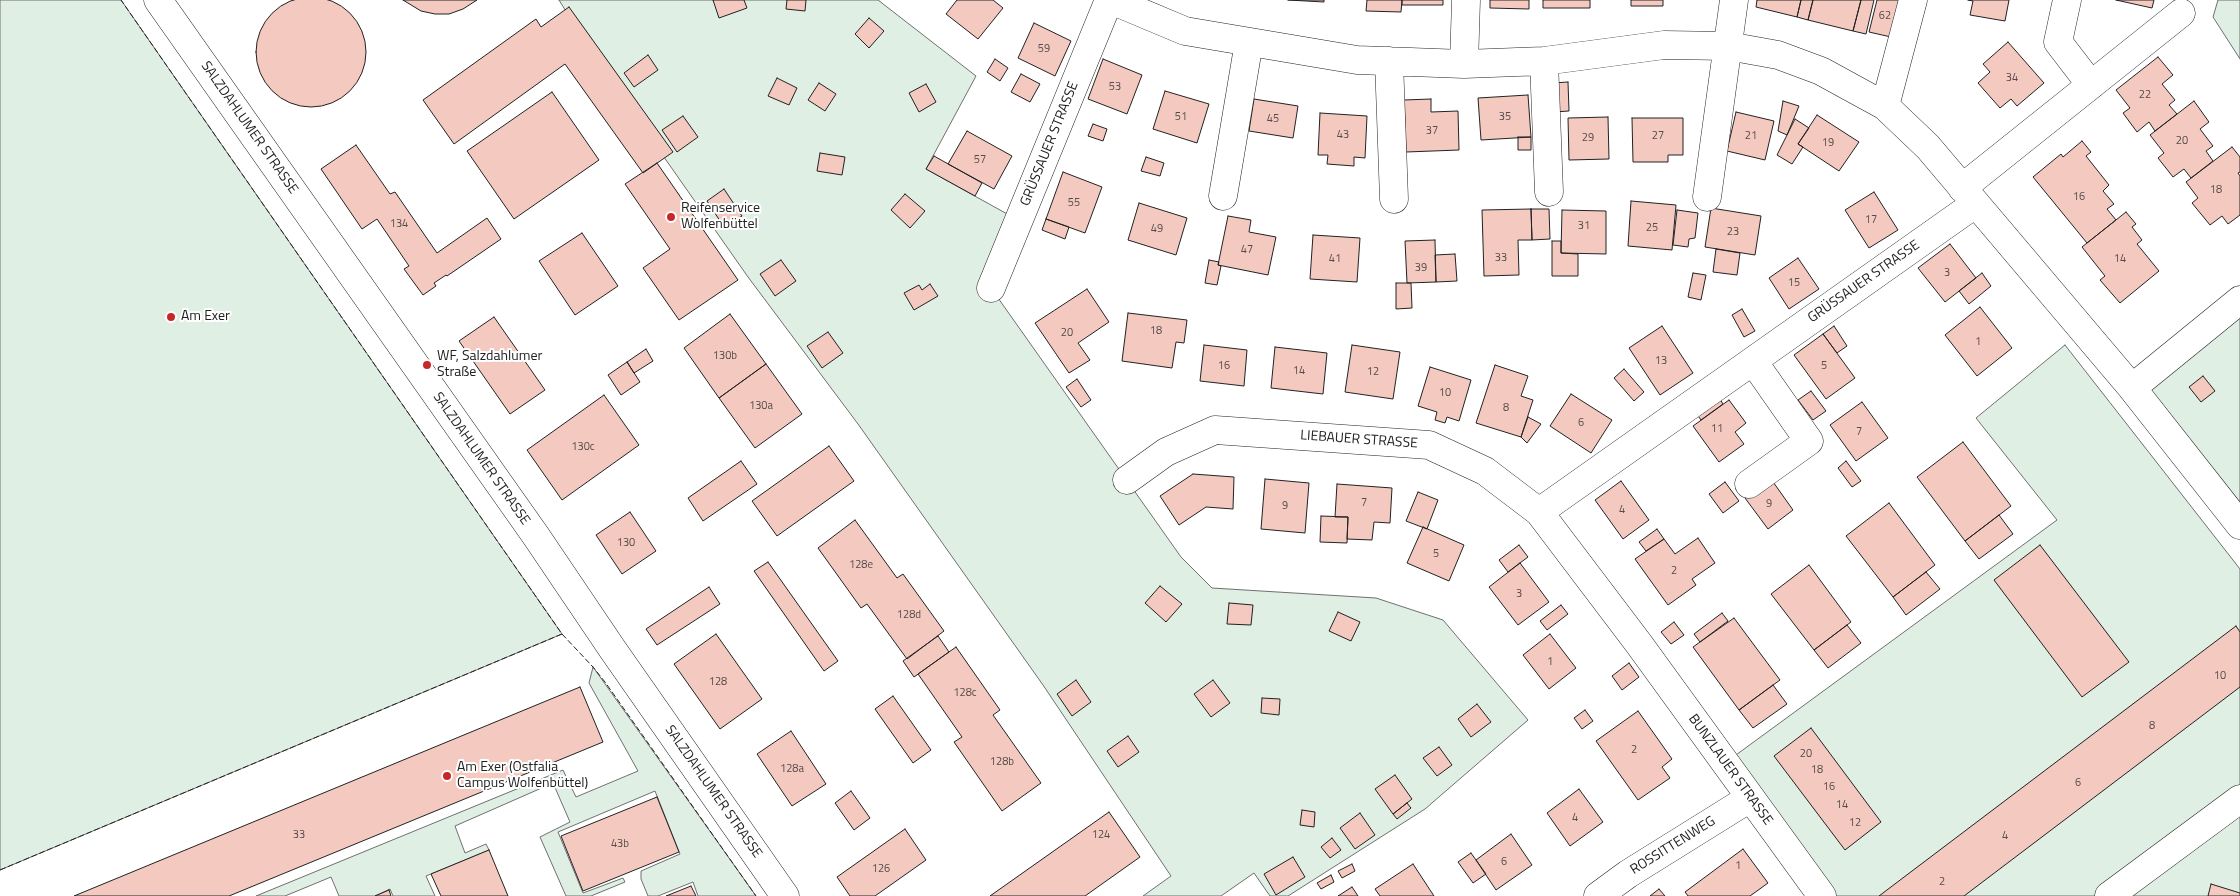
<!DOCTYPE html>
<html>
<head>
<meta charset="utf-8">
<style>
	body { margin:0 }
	canvas { display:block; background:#fff }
</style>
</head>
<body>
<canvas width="2240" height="896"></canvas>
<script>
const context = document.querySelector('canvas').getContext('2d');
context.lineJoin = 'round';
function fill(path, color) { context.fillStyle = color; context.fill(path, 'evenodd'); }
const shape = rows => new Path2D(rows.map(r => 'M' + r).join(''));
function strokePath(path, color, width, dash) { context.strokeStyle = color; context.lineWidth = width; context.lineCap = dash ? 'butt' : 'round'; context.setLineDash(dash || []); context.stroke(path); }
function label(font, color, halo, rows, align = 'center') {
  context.font = font + ' "Titillium Web",sans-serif'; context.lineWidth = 4; context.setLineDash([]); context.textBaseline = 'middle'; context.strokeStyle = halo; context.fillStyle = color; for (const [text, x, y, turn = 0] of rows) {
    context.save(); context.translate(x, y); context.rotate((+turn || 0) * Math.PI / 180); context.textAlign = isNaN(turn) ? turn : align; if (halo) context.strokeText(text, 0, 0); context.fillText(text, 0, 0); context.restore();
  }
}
const green = shape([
	[0,0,121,0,562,634,0,870,0,0],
	[559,0,878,0,976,76,926,169,1018,220,991,288,1181,557,1212,588,1376,598,1443,620,1528,720,1425,809,1288,896,1270,896,1254,873,1221,896,1143,896,1171,876,1043,685,858,424,748,277,598,63,559,0],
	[2218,0,2240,0,2240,59,2213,17,2218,0],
	[2240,300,2240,525,2132,388,2240,300],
	[2065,345,2240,569,2240,896,1822,896,1725,763,2057,520,1976,418,2065,345],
	[593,667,756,896,698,896,693,882,658,896,648,896,641,879,641,871,680,854,655,791,558,832,583,893,623,878,625,882,591,896,566,896,540,837,570,822,553,783,455,826,465,853,486,844,489,850,426,876,435,896,393,896,390,889,375,896,339,896,331,877,285,896,256,896,563,770,576,797,638,771,589,683,593,667]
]);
const building = shape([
	'256 52a55 55 0 1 1 110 0a55 55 0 1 1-110 0Z',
	[403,0,477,0,463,9,449,14,435,14,421,11,403,0],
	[713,0,744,0,747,8,719,18,713,0],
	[787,0,806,0,805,11,786,9,787,0],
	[957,0,993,0,1003,8,978,39,946,14,957,0],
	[1288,0,1324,0,1324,2,1288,0],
	[1367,0,1402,0,1401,12,1366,11,1367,0],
	[1402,0,1443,0,1443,5,1402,5,1402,0],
	[1490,0,1529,0,1529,9,1490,8,1490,0],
	[1543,0,1590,0,1590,8,1543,8,1543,0],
	[1631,0,1663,0,1663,6,1631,6,1631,0],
	[1757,0,1801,0,1797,17,1756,7,1757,0],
	[1801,0,1813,0,1808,20,1797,17,1801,0],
	[1813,0,1861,0,1853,31,1808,20,1813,0],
	[1861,0,1874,0,1866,34,1853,31,1861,0],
	[1877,0,1900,0,1891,37,1869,32,1877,0],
	[1968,0,2009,0,2005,21,1970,15,1973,1,1968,0],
	[2116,0,2154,0,2152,8,2116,0],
	[569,7,673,152,643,173,565,64,454,144,423,100,536,19,541,27,569,7],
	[869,18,884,31,869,48,855,34,869,18],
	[1034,23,1071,41,1055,76,1018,58,1034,23],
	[2008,42,2044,83,2017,106,2011,99,2000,108,1978,83,1990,72,1983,64,2008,42],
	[648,55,658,70,634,87,624,73,648,55],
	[2158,57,2173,75,2162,84,2175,100,2169,105,2177,114,2155,131,2149,122,2137,132,2123,113,2130,108,2116,90,2158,57],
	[995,59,1008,68,1000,81,987,72,995,59],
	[1103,59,1142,75,1127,114,1088,99,1103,59],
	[1021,74,1040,84,1030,102,1011,92,1021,74],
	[777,78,797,88,789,105,768,96,777,78],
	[1568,82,1569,111,1554,112,1553,83,1568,82],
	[819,83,836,94,825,111,808,100,819,83],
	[926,84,936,102,919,112,909,93,926,84],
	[1165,91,1209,104,1197,143,1153,129,1165,91],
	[552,92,599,160,514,219,467,151,552,92],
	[1528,95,1531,137,1481,140,1478,98,1528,95],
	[1254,99,1298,106,1293,138,1249,131,1254,99],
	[1431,99,1431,112,1458,111,1459,150,1406,152,1404,100,1431,99],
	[1783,101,1799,106,1787,135,1778,131,1783,101],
	[2194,101,2209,122,2200,129,2213,146,2206,151,2213,161,2191,178,2184,169,2173,177,2158,158,2164,153,2150,135,2194,101],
	[1736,112,1774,121,1765,160,1727,151,1736,112],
	[1320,113,1367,116,1365,158,1354,157,1354,166,1327,164,1328,155,1318,155,1320,113],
	[1817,115,1859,142,1839,171,1798,144,1817,115],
	[683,116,698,137,677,152,662,130,683,116],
	[1608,117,1609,159,1569,160,1568,118,1608,117],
	[1632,118,1683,118,1683,155,1668,155,1668,162,1633,162,1632,118],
	[1795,119,1809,128,1798,144,1803,147,1792,164,1777,155,1795,119],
	[1093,124,1107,129,1103,141,1088,136,1093,124],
	[967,131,1012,156,994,189,948,164,967,131],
	[1518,137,1531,137,1531,150,1518,150,1518,137],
	[2082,141,2091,152,2086,156,2109,185,2103,191,2114,204,2107,209,2116,220,2087,243,2033,177,2061,154,2063,157,2082,141],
	[356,145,390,194,395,192,437,253,487,218,501,239,447,276,446,275,434,283,436,286,423,295,404,269,409,266,377,219,362,229,321,169,356,145],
	[2232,147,2240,157,2240,172,2238,173,2240,176,2240,215,2228,224,2222,216,2210,225,2192,203,2198,198,2186,182,2232,147],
	[820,153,845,157,842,175,817,171,820,153],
	[934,156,982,183,975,196,926,169,934,156],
	[1146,157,1164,163,1160,176,1141,171,1146,157],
	[657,163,738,280,679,320,643,268,670,249,625,184,657,163],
	[1063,172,1102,187,1085,233,1046,219,1063,172],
	[724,189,742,216,724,227,707,201,724,189],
	[1874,192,1898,230,1869,248,1845,210,1874,192],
	[905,194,925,211,910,228,891,210,905,194],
	[1631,201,1676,205,1672,250,1628,246,1631,201],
	[1139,203,1187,218,1176,255,1128,240,1139,203],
	[1711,208,1761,216,1755,255,1705,247,1711,208],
	[1531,209,1532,240,1518,240,1519,275,1484,276,1482,210,1531,209],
	[1531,209,1549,209,1550,239,1532,240,1531,209],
	[1562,210,1606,211,1606,254,1561,253,1562,210],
	[1677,210,1698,213,1695,238,1689,239,1688,247,1673,245,1677,210],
	[2126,212,2136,224,2132,227,2142,240,2137,244,2159,271,2120,303,2100,280,2105,276,2082,247,2126,212],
	[1228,216,1251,220,1249,232,1276,237,1268,275,1218,265,1228,216],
	[1046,219,1069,227,1065,239,1042,230,1046,219],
	[582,233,618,286,575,315,539,261,582,233],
	[1313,235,1360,238,1357,282,1310,279,1313,235],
	[1435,240,1436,282,1407,283,1405,241,1435,240],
	[1552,241,1561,241,1561,253,1578,254,1578,276,1552,276,1552,241],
	[1950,244,1976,278,1945,302,1918,268,1950,244],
	[1716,249,1740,253,1737,275,1713,272,1716,249],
	[1455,254,1457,281,1436,282,1435,255,1455,254],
	[1798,258,1819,289,1789,309,1769,278,1798,258],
	[781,260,796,281,775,296,760,274,781,260],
	[1209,260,1219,262,1218,265,1221,266,1217,285,1205,283,1209,260],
	[1693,273,1706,275,1701,300,1688,297,1693,273],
	[1982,273,1991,286,1969,304,1959,291,1982,273],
	[1396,283,1411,283,1412,308,1396,309,1396,283],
	[930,284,938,296,914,310,904,293,919,285,922,290,930,284],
	[1087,289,1109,322,1078,343,1090,360,1069,373,1035,323,1087,289],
	[1980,307,2012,348,1977,376,1945,335,1980,307],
	[1742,309,1755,331,1744,337,1732,315,1742,309],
	[1128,313,1187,320,1184,343,1176,342,1172,368,1122,361,1128,313],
	[730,314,766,364,719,398,684,348,730,314],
	[494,317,545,390,510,414,459,341,494,317],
	[1662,326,1693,373,1660,395,1629,348,1662,326],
	[1834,326,1847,346,1837,353,1823,334,1834,326],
	[828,332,843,353,822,368,807,346,828,332],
	[1823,334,1855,378,1826,399,1794,355,1823,334],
	[1204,345,1247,350,1244,386,1200,381,1204,345],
	[1352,345,1400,352,1393,399,1345,392,1352,345],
	[1275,347,1327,353,1323,394,1271,388,1275,347],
	[646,349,653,361,634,373,627,362,646,349],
	[627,362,640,382,621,395,608,375,627,362],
	[766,364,802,414,755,448,719,398,766,364],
	[1495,365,1528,376,1521,396,1533,400,1521,437,1476,423,1495,365],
	[1430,367,1471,380,1459,421,1447,417,1445,423,1435,420,1437,412,1418,406,1430,367],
	[1624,369,1644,392,1634,401,1614,378,1624,369],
	[2203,376,2215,391,2201,402,2189,387,2203,376],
	[1077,379,1091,400,1081,407,1066,387,1077,379],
	[1811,391,1826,411,1813,420,1798,400,1811,391],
	[1571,394,1612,420,1591,453,1550,426,1571,394],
	[604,395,639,445,562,500,527,450,604,395],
	[1718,396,1723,404,1701,420,1696,413,1718,396],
	[1729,400,1746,423,1735,432,1744,444,1719,462,1693,426,1729,400],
	[1862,402,1888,438,1856,461,1830,425,1862,402],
	[1528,417,1541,424,1527,443,1521,437,1528,417],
	[1963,442,2011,506,1965,541,1917,477,1963,442],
	[829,446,854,481,777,536,752,501,829,446],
	[741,461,757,484,703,521,688,498,741,461],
	[1846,461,1861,481,1852,487,1838,468,1846,461],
	[1193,474,1234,477,1233,509,1206,507,1179,525,1160,496,1193,474],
	[1265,479,1309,483,1305,533,1261,529,1265,479],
	[1771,479,1793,510,1768,529,1745,498,1771,479],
	[1621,481,1649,520,1623,539,1595,500,1621,481],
	[1725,482,1739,501,1723,513,1709,494,1725,482],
	[1337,484,1392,488,1390,523,1374,522,1372,540,1347,539,1348,517,1335,517,1337,484],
	[1418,492,1438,500,1427,529,1406,521,1418,492],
	[1889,503,1935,565,1893,597,1846,536,1889,503],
	[630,512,656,551,622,574,596,535,630,512],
	[1999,515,2013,534,1979,559,1965,541,1999,515],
	[1321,516,1348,517,1347,543,1320,542,1321,516],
	[855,520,897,578,903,574,944,631,907,659,867,604,861,608,818,548,855,520],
	[1423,527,1464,545,1449,581,1407,563,1423,527],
	[1657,529,1664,539,1646,551,1639,542,1657,529],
	[1698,538,1715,563,1692,579,1696,585,1668,605,1635,559,1664,539,1675,554,1698,538],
	[1519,545,1528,557,1508,572,1499,560,1519,545],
	[2040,545,2129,662,2082,697,1994,580,2040,545],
	[768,562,838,661,824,671,754,571,768,562],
	[1520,563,1549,602,1518,625,1489,587,1520,563],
	[1809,565,1851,622,1814,650,1771,594,1809,565],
	[1926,572,1940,589,1906,615,1893,597,1926,572],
	[1160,586,1182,604,1166,622,1145,603,1160,586],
	[709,587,720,604,657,645,646,629,709,587],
	[1229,603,1253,605,1251,625,1227,624,1229,603],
	[1561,605,1568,614,1547,630,1540,621,1561,605],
	[1338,612,1360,622,1351,641,1329,631,1338,612],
	[1722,613,1728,621,1700,642,1694,634,1722,613],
	[1734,618,1780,680,1739,710,1693,647,1734,618],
	[1674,622,1684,635,1671,644,1661,632,1674,622],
	[1847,625,1861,643,1828,668,1814,650,1847,625],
	[2236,626,2240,632,2240,687,1964,896,1879,896,2236,626],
	[716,634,762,699,720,729,674,664,716,634],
	[1550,634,1576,668,1549,689,1523,655,1550,634],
	[938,636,949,652,914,677,903,661,938,636],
	[956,647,1000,710,993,715,1041,783,1002,811,954,742,962,737,918,674,956,647],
	[1629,663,1639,677,1622,690,1612,676,1629,663],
	[1076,680,1091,702,1072,716,1057,694,1076,680],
	[1213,680,1230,703,1211,717,1194,694,1213,680],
	[1773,685,1787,704,1753,728,1739,710,1773,685],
	[580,687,603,742,229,896,74,896,580,687],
	[893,696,931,750,913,763,875,709,893,696],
	[1262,698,1280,699,1279,715,1261,713,1262,698],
	[1477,704,1491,722,1471,737,1458,719,1477,704],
	[1585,710,1593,721,1582,729,1574,718,1585,710],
	[1638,711,1672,759,1662,767,1670,778,1638,800,1596,741,1638,711],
	[1811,728,1881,822,1845,850,1774,756,1811,728],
	[791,731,826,784,792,806,757,754,791,731],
	[1128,736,1139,752,1118,767,1107,751,1128,736],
	[1439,747,1452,765,1437,776,1423,758,1439,747],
	[1395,775,1412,799,1393,814,1375,789,1395,775],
	[1579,789,1603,822,1570,846,1547,813,1579,789],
	[851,791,870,818,854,830,835,803,851,791],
	[657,797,679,852,583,891,561,836,657,797],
	[1407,803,1411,808,1397,819,1393,814,1407,803],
	[1302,810,1315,812,1314,827,1300,825,1302,810],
	[1109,812,1140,857,1085,896,990,896,1109,812],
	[1360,813,1375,835,1355,849,1340,828,1360,813],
	[905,829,926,860,875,896,850,896,837,877,905,829],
	[1511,834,1532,865,1496,890,1476,860,1511,834],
	[1332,838,1341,850,1330,858,1321,847,1332,838],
	[1743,849,1768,883,1750,896,1688,896,1685,892,1743,849],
	[489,850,508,896,441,896,431,874,489,850],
	[1471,853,1486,874,1473,883,1458,862,1471,853],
	[1293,857,1305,877,1276,895,1264,874,1293,857],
	[1352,864,1355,871,1342,878,1338,871,1352,864],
	[1413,864,1434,896,1380,896,1375,889,1413,864],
	[1331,875,1334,882,1321,889,1317,883,1331,875],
	[2211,884,2240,893,2240,896,2208,896,2211,884],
	[691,886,696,896,666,896,691,886],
	[1352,887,1358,896,1338,896,1352,887],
	[1659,889,1665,896,1650,896,1659,889],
	[389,890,391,896,375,896,389,890]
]);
const minor = shape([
	[158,0,536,536,613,650,785,896],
	[1111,0,1185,31,1357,60,1464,64,1544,61,1664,45,1728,46,1778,55,1821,71,1885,106,1928,147,2132,388,2240,525],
	[2067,0,2058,42,2091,85],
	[1389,61,1394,199],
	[1544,61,1549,192],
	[1464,64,1466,0],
	[1885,106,1913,0],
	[1962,188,2181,13],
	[1223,196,1249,42],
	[1707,197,1734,0],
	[991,288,1109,0],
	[2132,388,2240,300],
	[1127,480,1166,452,1215,430,1429,445,1485,471,1539,512,1639,644,1822,896],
	[1749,484,1809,441,1753,361],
	[1539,512,1975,204],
	[1598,896,1628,874,1750,798],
	[2109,896,2240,799]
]);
const fence = shape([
	[562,634,593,667,605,682,756,896],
	[0,870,562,634,121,0]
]);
const markers = [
	[671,217,5,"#c62828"],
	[171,317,5,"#c62828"],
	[427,365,5,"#c62828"],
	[447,776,5,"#c62828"]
];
const numberNames = [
	["62",1885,16],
	["59",1044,49],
	["34",2012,78],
	["53",1115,87],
	["22",2145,95],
	["51",1181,117],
	["35",1505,117],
	["45",1273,119],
	["37",1432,131],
	["43",1343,135],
	["27",1658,136],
	["21",1751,136],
	["29",1588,138],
	["20",2182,141],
	["19",1828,143],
	["57",980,160],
	["18",2216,190],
	["16",2079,197],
	["55",1074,203],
	["17",1871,220],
	["134",399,224],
	["31",1584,226],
	["25",1652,228],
	["49",1157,229],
	["23",1733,232],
	["47",1247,250],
	["33",1501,258],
	["41",1335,259],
	["14",2120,259],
	["39",1421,268],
	["3",1947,273],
	["15",1794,283],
	["18",1156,331],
	["20",1067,333],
	["1",1978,342],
	["130b",725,356],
	["13",1661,361],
	["16",1224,366],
	["5",1824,366],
	["14",1299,371],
	["12",1373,372],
	["10",1445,393],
	["130a",761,406],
	["8",1506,408],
	["6",1581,423],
	["11",1717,429],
	["7",1859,432],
	["130c",583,447],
	["7",1364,503],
	["9",1769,504],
	["9",1285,506],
	["4",1622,510],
	["130",626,543],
	["5",1436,554],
	["128e",861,565],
	["2",1674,571],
	["3",1519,594],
	["128d",909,615],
	["1",1550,662],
	["10",2220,676],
	["128",718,682],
	["128c",965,693],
	["8",2152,726],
	["2",1634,750],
	["20",1806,754],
	["128b",1002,762],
	["128a",792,769],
	["18",1817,770],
	["6",2078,783],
	["16",1829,787],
	["14",1842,805],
	["4",1575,818],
	["12",1855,823],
	["33",299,835],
	["124",1101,835],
	["4",2005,836],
	["43b",620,844],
	["6",1504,862],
	["1",1738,866],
	["126",881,869],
	["2",1942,882]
];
const streetNames = [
	["SALZDAHLUMER STRASSE",249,128,55],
	["GRÜSSAUER STRASSE",1050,144,-68],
	["GRÜSSAUER STRASSE",1864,282,-35],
	["LIEBAUER STRASSE",1359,440,4],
	["SALZDAHLUMER STRASSE",481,459,55],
	["BUNZLAUER STRASSE",1730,770,54],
	["SALZDAHLUMER STRASSE",713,792,55],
	["ROSSITTENWEG",1673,846,-32]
];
const poiNames = [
	["Reifenservice",681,209],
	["Wolfenbüttel",681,225],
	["Am Exer",181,317],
	["WF, Salzdahlumer",437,357],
	["Straße",437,373],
	["Am Exer (Ostfalia",457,768],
	["Campus Wolfenbüttel)",457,784]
];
fill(green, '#e0efe3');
strokePath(green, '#6f6f6f', 1);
fill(building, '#f3c9c0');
strokePath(building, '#222', 1);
strokePath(minor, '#222', 29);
strokePath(minor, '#fff', 28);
strokePath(fence, '#222', 1, [6, 2.5]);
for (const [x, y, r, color] of markers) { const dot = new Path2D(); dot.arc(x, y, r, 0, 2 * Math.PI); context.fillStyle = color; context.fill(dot); strokePath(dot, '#fff', 2); }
label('11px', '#564c4a', null, numberNames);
label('14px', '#222', '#fff', streetNames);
label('14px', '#222', '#fff', poiNames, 'left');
</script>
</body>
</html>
